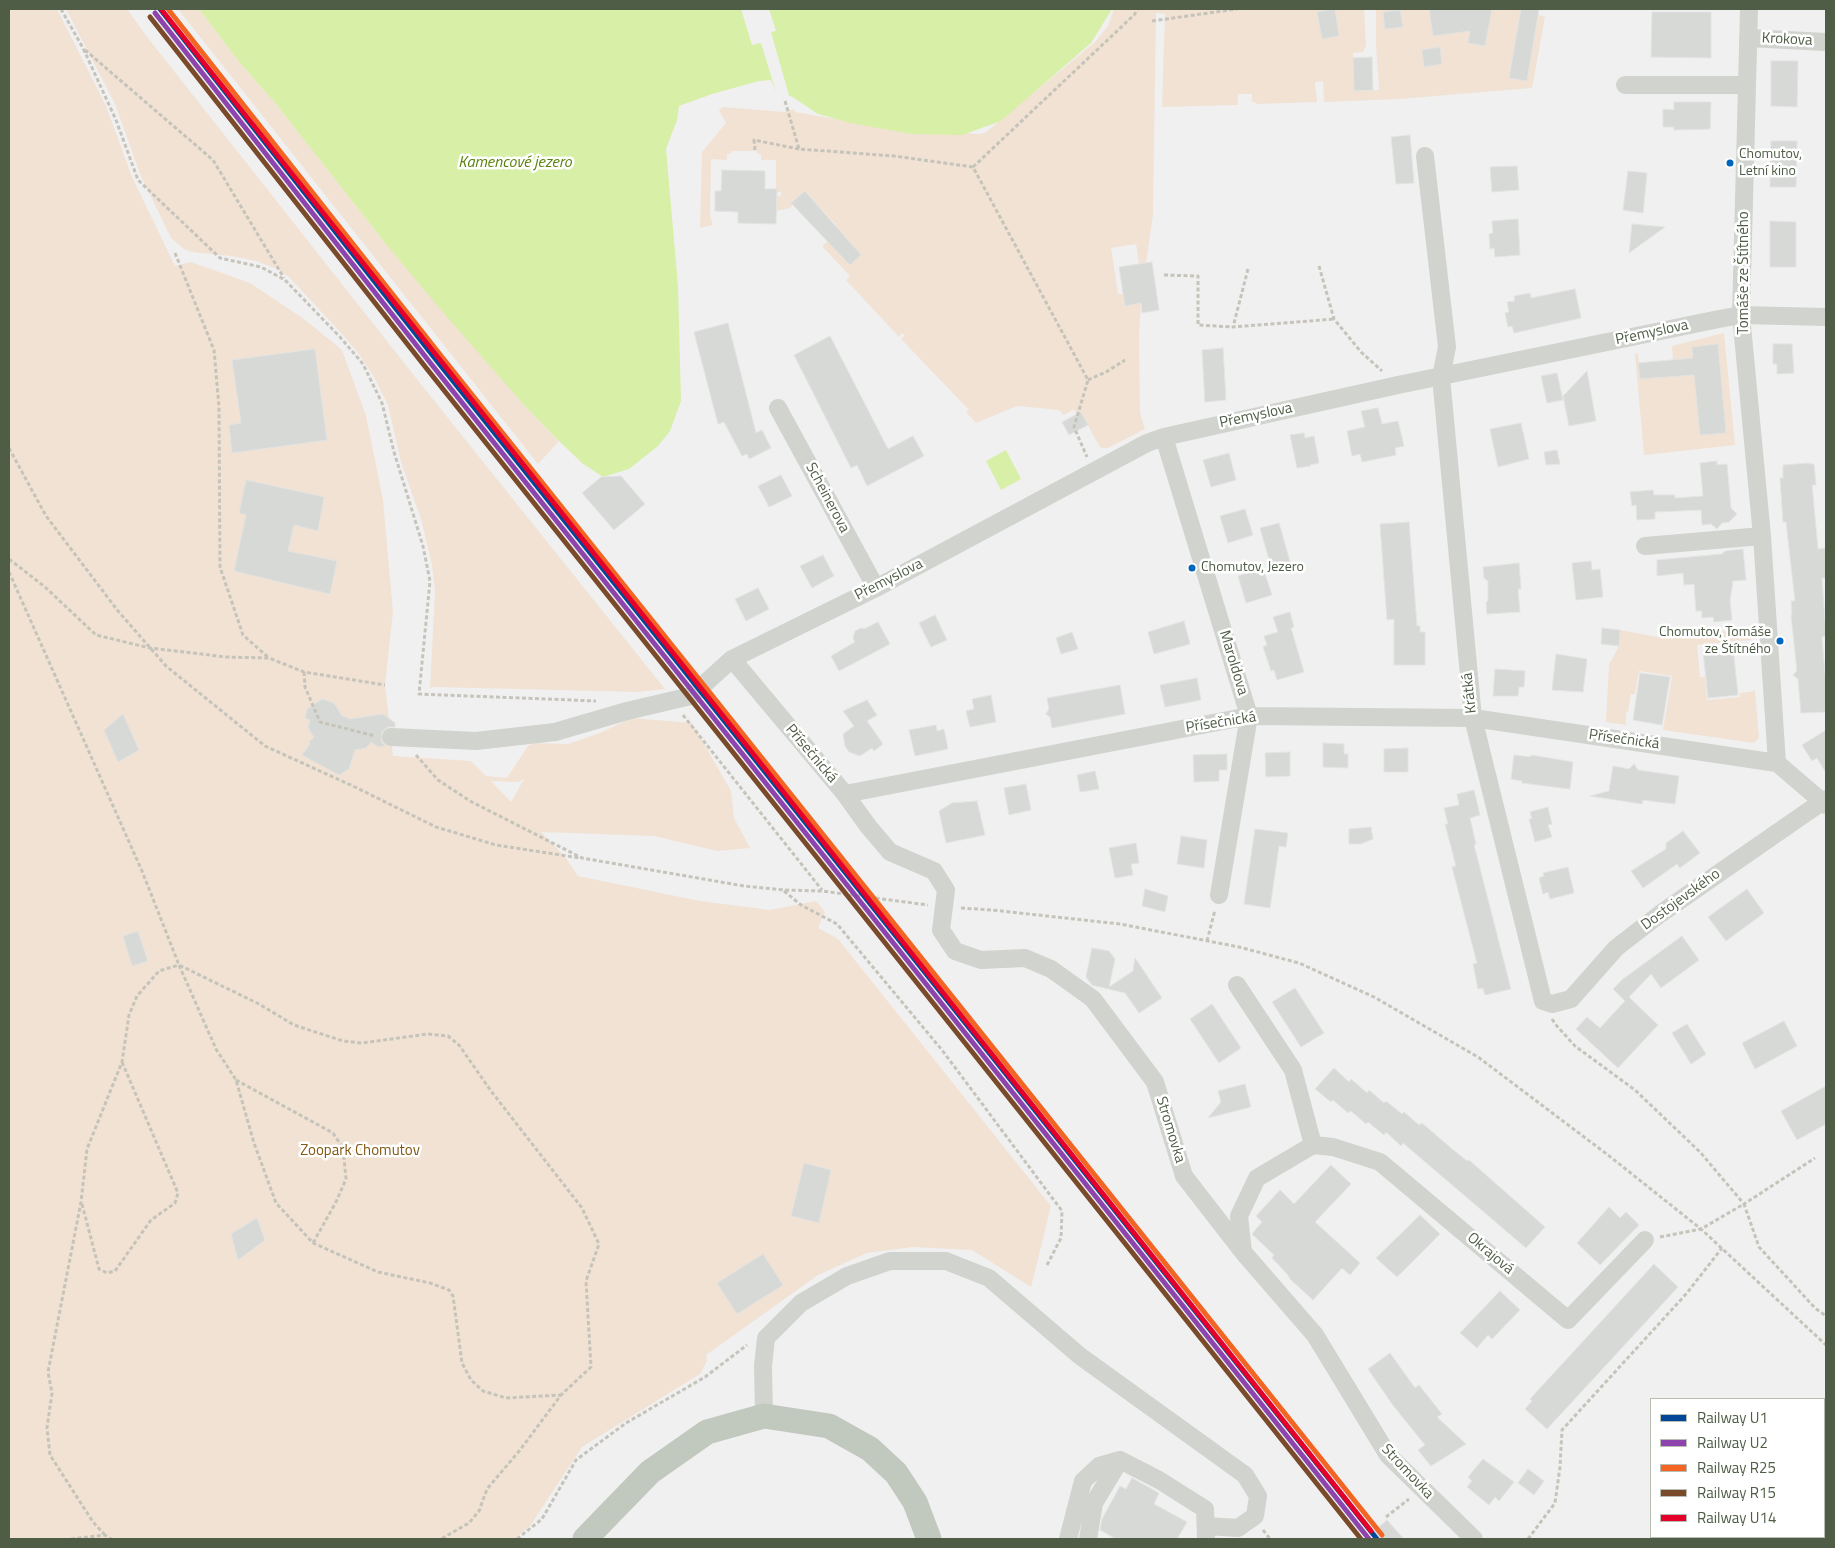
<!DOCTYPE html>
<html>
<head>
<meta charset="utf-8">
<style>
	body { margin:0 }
	#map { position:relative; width:1835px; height:1548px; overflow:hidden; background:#f0f0f1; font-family:"Titillium Web",sans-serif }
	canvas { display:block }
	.frame { position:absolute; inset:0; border:10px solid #4f5d46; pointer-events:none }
	.legend { position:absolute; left:1650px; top:1398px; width:175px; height:140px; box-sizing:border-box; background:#fff; border:1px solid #b9beb5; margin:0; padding:6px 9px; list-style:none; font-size:15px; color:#4f5d46 }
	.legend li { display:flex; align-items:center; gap:10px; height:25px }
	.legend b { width:25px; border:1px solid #b9beb5 }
</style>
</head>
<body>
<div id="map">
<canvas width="1835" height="1548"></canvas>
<div class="frame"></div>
<ul class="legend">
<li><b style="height:6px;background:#00479a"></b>Railway U1</li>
<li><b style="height:6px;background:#8e44ad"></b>Railway U2</li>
<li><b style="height:6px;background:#f26522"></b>Railway R25</li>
<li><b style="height:6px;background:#7a4b2a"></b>Railway R15</li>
<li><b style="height:6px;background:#e4002b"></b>Railway U14</li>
</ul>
</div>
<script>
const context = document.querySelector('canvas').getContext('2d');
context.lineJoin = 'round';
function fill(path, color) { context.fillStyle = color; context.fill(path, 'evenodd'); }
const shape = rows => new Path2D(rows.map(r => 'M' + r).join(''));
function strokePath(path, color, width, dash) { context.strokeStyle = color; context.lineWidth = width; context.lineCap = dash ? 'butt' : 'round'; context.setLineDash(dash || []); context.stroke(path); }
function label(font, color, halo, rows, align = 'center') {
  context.font = font + ' "Titillium Web",sans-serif'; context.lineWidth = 5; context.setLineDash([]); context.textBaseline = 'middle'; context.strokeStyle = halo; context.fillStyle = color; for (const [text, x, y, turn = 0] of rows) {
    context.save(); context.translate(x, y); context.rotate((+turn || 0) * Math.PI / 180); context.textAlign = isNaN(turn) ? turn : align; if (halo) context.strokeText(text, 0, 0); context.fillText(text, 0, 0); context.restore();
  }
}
const green = shape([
	[9,9,57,9,106,106,132,177,175,266,191,262,250,283,304,319,342,350,366,416,383,500,393,612,385,685,393,756,471,761,486,776,507,778,528,746,534,743,568,744,600,733,632,718,692,723,731,791,734,818,750,848,717,851,654,836,541,832,565,857,578,876,700,901,770,910,816,901,825,912,818,928,838,939,1051,1206,1031,1287,972,1250,912,1247,867,1253,818,1275,706,1355,707,1361,700,1374,582,1447,530,1526,514,1539,9,1539],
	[524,779,511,802,491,781,518,782],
	[66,9,127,9,148,38,416,378,665,689,638,692,433,687,430,688,435,592,432,565,421,519,401,462,388,405,374,377,359,354,342,334,289,277,275,268,256,261,231,256,192,252,184,249,171,238,140,174,115,104],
	[178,9,199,9,240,63,276,104,385,243,523,404,559,441,538,464],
	[1114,9,1364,9,1366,45,1363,52,1353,53,1354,91,1379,90,1376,45,1376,9,1520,9,1545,17,1532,88,1400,99,1324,102,1323,81,1315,82,1317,102,1256,104,1255,102,1252,102,1252,94,1238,94,1238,105,1162,107,1165,14,1156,13,1153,215,1146,263,1139,264,1136,244,1111,248,1118,294,1123,294,1125,306,1141,303,1139,335,1140,413,1145,429,1108,448,1102,448,1099,446,1081,412,1077,414,1074,409,1064,415,1059,410,1017,406,976,423,966,412,969,410,901,339,905,335,902,333,899,337,846,280,850,276,822,246,827,242,825,238,837,226,805,191,792,202,793,205,790,208,777,211,777,196,781,196,781,192,777,192,776,189,776,160,761,160,761,154,757,154,757,151,731,151,731,154,727,154,727,160,711,159,710,216,713,225,700,228,702,152,726,123,719,110,723,107,784,112,794,109,795,112,917,133,919,128,976,134,985,133,1095,42,1108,26],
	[1724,333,1735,445,1644,455,1635,354,1638,353,1640,379,1674,376,1672,346],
	[1750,629,1751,640,1697,645,1700,677,1705,677,1707,700,1740,697,1740,693,1755,691,1759,738,1754,743,1663,730,1672,676,1639,671,1635,694,1631,694,1628,712,1626,712,1626,725,1606,722,1609,665,1619,646,1620,630,1657,637]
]);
const water = shape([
	[199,9,1112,9,1091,43,1001,121,962,135,911,134,851,123,818,114,791,96,779,99,771,80,759,81,712,94,679,106,677,120,666,149,678,286,681,401,670,431,658,446,629,469,603,477,582,463,559,441,523,404,441,310,385,243,276,104,240,63],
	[1006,450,1021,479,1001,490,986,461]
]);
const pier = shape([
	[741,9,769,9,776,31,771,32,790,99,779,102,761,43,752,45]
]);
const building = shape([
	[1335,9,1339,36,1322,39,1317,12,1335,9],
	[1429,9,1492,9,1485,46,1468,43,1470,31,1433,36,1429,9],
	[1521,9,1539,9,1527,81,1509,78,1521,9],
	[1400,10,1403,27,1385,29,1383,12,1400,10],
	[1652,12,1711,12,1711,58,1651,57,1652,12],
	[1440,47,1442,64,1424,67,1422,50,1440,47],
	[1372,57,1373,90,1354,91,1353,58,1372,57],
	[1771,61,1798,61,1797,107,1771,106,1771,61],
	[1674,102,1711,102,1710,129,1674,130,1674,127,1663,127,1663,109,1674,110,1674,102],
	[1410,135,1414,183,1396,184,1391,137,1410,135],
	[1771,141,1797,141,1796,187,1770,187,1771,141],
	[1517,166,1519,190,1492,192,1490,167,1517,166],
	[722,170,765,171,765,189,777,189,776,224,738,223,738,212,715,211,715,191,721,191,722,170],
	[1628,171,1647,173,1643,213,1623,210,1628,171],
	[805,191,861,255,850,265,791,203,805,191],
	[1518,219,1520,255,1495,257,1494,248,1490,249,1489,234,1493,233,1492,221,1518,219],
	[1770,221,1796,222,1796,267,1770,267,1770,221],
	[1632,224,1665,227,1629,253,1632,224],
	[1152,262,1159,310,1142,313,1141,303,1125,306,1119,267,1152,262],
	[1575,289,1581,318,1514,333,1512,326,1508,327,1505,313,1509,312,1507,302,1515,301,1514,296,1530,293,1531,298,1575,289],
	[728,323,756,433,762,430,771,448,749,459,747,454,742,456,724,422,718,424,694,332,728,323],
	[830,336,888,449,913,436,924,456,867,486,857,465,851,468,794,355,830,336],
	[1718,344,1726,433,1700,435,1694,375,1640,379,1638,363,1693,358,1692,347,1718,344],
	[1773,344,1792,344,1794,373,1777,374,1777,364,1773,364,1773,344],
	[1223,348,1226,400,1205,402,1202,350,1223,348],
	[315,349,327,440,232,453,229,425,241,423,232,360,315,349],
	[1587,371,1596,421,1569,426,1563,396,1587,371],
	[1557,373,1563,400,1547,403,1541,376,1557,373],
	[1378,408,1382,424,1398,421,1404,446,1395,448,1396,455,1362,462,1360,454,1352,456,1347,431,1365,427,1361,411,1378,408],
	[1081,412,1088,425,1069,435,1062,422,1081,412],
	[1521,423,1529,459,1498,467,1490,429,1521,423],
	[1304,433,1305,438,1314,436,1319,463,1310,465,1310,466,1297,468,1290,435,1304,433],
	[1557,450,1560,464,1546,465,1544,452,1557,450],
	[1229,453,1236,480,1211,487,1203,460,1229,453],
	[1717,461,1717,465,1727,464,1731,508,1737,514,1729,522,1722,523,1717,529,1711,524,1702,525,1701,510,1655,512,1655,519,1637,520,1636,505,1632,506,1630,492,1653,490,1654,495,1675,495,1675,498,1703,496,1700,463,1717,461],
	[1809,463,1809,464,1814,464,1816,485,1812,485,1818,549,1826,548,1826,578,1822,578,1826,636,1822,637,1826,686,1826,712,1801,713,1798,679,1793,675,1797,671,1791,615,1792,615,1791,601,1795,601,1786,522,1783,522,1780,478,1783,478,1783,465,1809,463],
	[781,475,792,496,769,507,758,486,781,475],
	[621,476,645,504,614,530,582,493,601,477,621,476],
	[246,480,324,497,318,531,294,525,288,551,337,561,330,594,234,571,246,515,239,513,246,480],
	[1245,509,1253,535,1228,543,1220,516,1245,509],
	[1409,522,1417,626,1420,626,1420,632,1425,632,1425,665,1394,665,1394,619,1387,620,1380,524,1409,522],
	[1279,523,1291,565,1272,570,1260,528,1279,523],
	[1743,549,1746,580,1733,581,1730,600,1732,620,1714,622,1713,617,1702,618,1702,611,1696,611,1694,584,1684,585,1683,573,1657,576,1657,560,1722,554,1725,551,1743,549],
	[823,555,834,576,812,588,800,566,823,555],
	[1591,561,1592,570,1600,569,1603,597,1576,600,1572,563,1591,561],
	[1519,563,1521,589,1518,589,1520,612,1487,614,1486,603,1488,600,1488,581,1484,578,1483,567,1519,563],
	[1263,568,1272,595,1246,603,1238,576,1263,568],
	[758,588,769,609,746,621,735,599,758,588],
	[1290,612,1294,627,1291,628,1304,672,1277,680,1274,670,1271,671,1263,647,1267,645,1264,636,1278,632,1273,617,1290,612],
	[935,615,947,640,931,647,919,623,935,615],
	[1184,621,1190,644,1154,654,1148,632,1184,621],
	[878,622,890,644,839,671,831,656,855,642,853,638,855,631,861,628,864,629,878,622],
	[1602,628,1620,630,1619,646,1601,644,1602,628],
	[1072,632,1078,649,1061,654,1056,638,1072,632],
	[1733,648,1738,695,1708,698,1703,651,1733,648],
	[1556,654,1587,659,1583,692,1552,690,1556,654],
	[1495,669,1525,671,1524,687,1519,687,1518,696,1493,696,1495,669],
	[1640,673,1670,677,1662,725,1633,720,1640,673],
	[1197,678,1201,700,1165,707,1160,685,1197,678],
	[1120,685,1125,714,1052,728,1050,717,1046,714,1049,709,1047,698,1120,685],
	[991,695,996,722,970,727,966,711,974,709,972,699,991,695],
	[322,699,334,703,342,716,350,719,383,714,395,723,395,727,387,727,382,732,381,741,385,746,378,747,371,742,366,748,355,750,349,769,339,775,302,755,310,744,309,741,314,738,308,727,310,720,305,718,307,709,322,699],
	[867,700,877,715,867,721,883,744,874,751,872,748,860,756,849,752,845,746,843,734,854,726,843,711,867,700],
	[123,714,139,750,118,762,104,730,123,714],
	[936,725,937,731,944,729,948,749,915,756,909,730,936,725],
	[1826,730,1826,773,1817,758,1812,761,1802,745,1826,730],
	[1323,743,1344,744,1344,754,1348,754,1348,768,1323,767,1323,743],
	[1408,748,1408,772,1384,772,1384,749,1408,748],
	[1290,752,1290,776,1266,777,1265,753,1290,752],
	[1227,754,1227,770,1219,770,1219,781,1194,782,1193,755,1227,754],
	[1514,755,1531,757,1531,755,1573,762,1570,789,1522,783,1522,781,1511,779,1514,755],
	[1634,764,1638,770,1679,776,1675,804,1643,800,1642,804,1590,796,1609,791,1613,766,1629,769,1634,764],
	[1095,771,1099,789,1080,792,1077,775,1095,771],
	[1026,784,1031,810,1009,815,1004,788,1026,784],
	[1474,790,1480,815,1470,818,1476,844,1474,845,1511,989,1485,995,1483,988,1478,989,1473,964,1477,963,1452,867,1456,866,1445,824,1448,824,1444,808,1459,805,1457,794,1474,790],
	[977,801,985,835,946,843,939,811,952,803,977,801],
	[1548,807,1552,824,1548,825,1552,837,1535,842,1529,819,1532,819,1530,812,1548,807],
	[1371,827,1373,839,1361,844,1349,844,1349,829,1371,827],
	[1255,829,1288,833,1286,847,1279,846,1270,908,1244,904,1255,829],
	[1683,831,1700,853,1680,868,1677,864,1643,888,1631,871,1666,849,1666,843,1683,831],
	[1181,836,1207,840,1204,868,1177,864,1181,836],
	[1136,843,1139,863,1131,864,1133,875,1115,878,1109,848,1136,843],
	[1568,867,1574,893,1550,899,1548,892,1543,894,1539,878,1544,876,1543,873,1568,867],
	[1145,889,1168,896,1165,912,1142,906,1145,889],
	[1747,889,1764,913,1726,941,1708,917,1747,889],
	[138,931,148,961,132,966,123,936,138,931],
	[1682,936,1699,960,1661,988,1651,974,1629,997,1658,1025,1618,1068,1576,1029,1587,1017,1600,1028,1625,1001,1613,989,1623,979,1682,936],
	[1092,948,1109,951,1115,959,1109,987,1133,971,1135,958,1162,998,1139,1013,1125,993,1092,985,1086,977,1092,948],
	[1295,988,1324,1033,1301,1047,1272,1002,1295,988],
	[1212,1004,1241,1048,1219,1063,1190,1019,1212,1004],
	[1784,1021,1797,1046,1755,1069,1742,1043,1784,1021],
	[1687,1024,1706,1054,1691,1064,1672,1033,1687,1024],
	[1334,1068,1349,1082,1351,1079,1367,1093,1369,1090,1384,1103,1386,1101,1402,1114,1404,1112,1419,1125,1422,1123,1451,1148,1467,1161,1469,1160,1545,1227,1526,1248,1403,1143,1401,1146,1386,1132,1384,1135,1368,1122,1366,1124,1351,1111,1348,1113,1333,1100,1331,1102,1315,1089,1334,1068],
	[1245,1084,1251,1107,1208,1118,1221,1102,1218,1091,1245,1084],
	[1826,1086,1826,1124,1797,1140,1781,1111,1826,1086],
	[804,1163,831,1170,819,1223,791,1216,804,1163],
	[1331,1165,1351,1184,1315,1222,1360,1263,1350,1275,1342,1268,1313,1300,1290,1279,1288,1275,1272,1258,1274,1255,1252,1234,1262,1222,1256,1216,1280,1190,1294,1204,1331,1165],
	[1609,1207,1620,1218,1626,1212,1639,1225,1600,1265,1577,1243,1609,1207],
	[1420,1215,1440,1234,1397,1277,1376,1258,1420,1215],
	[257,1218,265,1240,238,1260,231,1234,257,1218],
	[763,1254,783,1285,737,1314,717,1283,763,1254],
	[1654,1264,1678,1287,1547,1429,1525,1409,1532,1401,1530,1399,1654,1264],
	[1500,1291,1520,1310,1492,1339,1488,1335,1477,1348,1460,1333,1500,1291],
	[1390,1353,1415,1388,1419,1385,1442,1414,1437,1417,1466,1444,1431,1466,1418,1450,1425,1445,1392,1404,1368,1369,1390,1353],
	[1483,1459,1514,1482,1499,1501,1495,1497,1489,1505,1467,1487,1472,1481,1468,1477,1483,1459],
	[1528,1469,1544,1481,1534,1495,1518,1483,1528,1469],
	[1132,1478,1159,1493,1154,1504,1187,1522,1177,1539,1116,1539,1100,1530,1102,1519,1120,1486,1126,1489,1132,1478],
	[1387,1520,1404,1539,1381,1539,1374,1531,1387,1520]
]);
const path = shape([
	[61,9,83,48,116,120,138,180,220,258,261,267,285,280,340,337,363,364,382,403,394,452,423,546,430,581,419,694,596,701],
	[1152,21,1237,9],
	[85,50,213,160,284,278],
	[785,101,799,149,894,156,973,167,1088,380,1074,427,1087,457],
	[755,150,754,140,799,149],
	[973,167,1134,15,1138,9],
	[175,253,214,350,219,407,220,567,243,635,269,658],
	[1319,266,1334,319,1361,352,1382,371],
	[1248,269,1233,327,1334,319],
	[1164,275,1198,276,1198,325,1233,327],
	[1088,380,1106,372,1125,360],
	[9,448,46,516,118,611,166,666,265,746,355,787,436,827,496,845,580,858],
	[9,559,45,587,96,635,150,648,226,657,269,658,304,672,385,685],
	[9,572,142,871,179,965,259,1004,294,1025,343,1041,362,1043,428,1034,448,1036,459,1045,491,1091,582,1208,599,1244,586,1281,591,1367,561,1395,520,1450,487,1489,479,1511,469,1523,441,1539],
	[304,672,305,687,320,722,375,736],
	[683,715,822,890],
	[416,755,438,780,470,801,582,858,744,886,784,890,822,891,928,905],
	[784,891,801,905,837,924,942,1050,1062,1211,1061,1238,1046,1267],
	[961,908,992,910,1120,924,1239,947,1299,963,1374,997,1478,1057,1608,1155,1701,1229,1826,1345],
	[1207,941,1215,910],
	[1552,1019,1556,1025,1575,1046,1635,1090,1700,1152,1744,1204,1815,1158],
	[236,1080,333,1133,343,1148,346,1179,336,1202,313,1243],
	[82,1204,99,1269,107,1273,115,1271,151,1220,175,1203,178,1193,122,1062],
	[1660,1237,1701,1229,1744,1204,1759,1247,1815,1308,1826,1316],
	[1824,1432,1826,1431],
	[1386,1517,1409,1499],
	[1263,1530,1270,1539],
	[105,1535,93,1522,50,1455,47,1428,52,1393,48,1372,81,1202,87,1149,122,1062,129,1015,137,996,159,971,179,965,216,1049,236,1080,254,1143,276,1203,313,1243,378,1272,430,1283,449,1290,453,1296,462,1363,471,1380,483,1391,506,1398,561,1395],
	[71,1539,105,1535,111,1539],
	[517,1539,542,1519,576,1460,626,1423,705,1377,747,1345],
	[1528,1539,1555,1503,1560,1467,1562,1430,1687,1293,1722,1248],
	[1722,1539,1724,1537]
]);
const minor = shape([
	[1749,9,1741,315,1762,536,1777,763,1826,805],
	[1748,38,1826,42],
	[1625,85,1747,85],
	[1425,156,1447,347,1441,377,1473,718,1543,1001,1552,1004,1571,999,1616,948,1660,914,1826,799],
	[778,408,876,588],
	[1164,437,1249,716,1219,895],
	[1645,546,1762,536],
	[732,659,845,794,868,826,890,852,934,871,946,890,941,930,955,951,981,960,1025,958,1051,969,1093,999,1155,1082,1184,1176,1243,1252,1315,1335,1388,1455,1474,1539],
	[391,737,476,741,555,732,627,711,691,696,732,659,876,588,1147,443,1164,437,1398,385,1719,319,1741,315,1826,317],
	[845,794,1249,716,1473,718,1777,763],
	[1237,985,1293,1070,1313,1145],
	[1243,1252,1239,1216,1257,1178,1313,1145,1333,1147,1380,1162,1568,1320,1645,1240],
	[764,1416,763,1366,766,1338,801,1303,847,1276,890,1261,946,1261,989,1278,1080,1356,1245,1475,1258,1496,1255,1516,1238,1528,1207,1526],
	[1824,1463,1826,1461],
	[1068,1539,1083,1481,1099,1466,1120,1460,1159,1480,1205,1509,1206,1539],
	[1088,1539,1094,1503,1120,1460],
	[1753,1539,1755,1537]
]);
const highway = shape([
	[585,1539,650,1472,707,1432,764,1416,829,1426,870,1449,896,1473,915,1502,929,1539]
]);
const rail1 = shape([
	[160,9,437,361,1377,1539]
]);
const rail2 = shape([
	[155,13,432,365,1369,1539]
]);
const rail3 = shape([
	[168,9,442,357,1382,1535]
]);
const rail4 = shape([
	[150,17,427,369,1361,1539]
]);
const rail5 = shape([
	[161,9,1371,1531]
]);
const markers = [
	[1730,163,4.5,"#0065bd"],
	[1192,568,4.5,"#0065bd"],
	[1780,641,4.5,"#0065bd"]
];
const busNames = [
	["Chomutov,",1739,155],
	["Letní kino",1739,172],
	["Chomutov, Jezero",1201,568],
	["Chomutov, Tomáše",1771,633,"right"],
	["ze Štítného",1771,650,"right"]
];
const streetNames = [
	["Krokova",1787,40,3],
	["Tomáše ze Štítného",1744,273,-90],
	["Přemyslova",1652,333,-12],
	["Přemyslova",1256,416,-12],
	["Scheinerova",827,498,62],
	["Přemyslova",889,580,-27],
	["Maroldova",1233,663,73],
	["Krátká",1470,693,-96],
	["Přísečnická",1221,723,-9],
	["Přísečnická",1624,740,8],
	["Přísečnická",811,754,50],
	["Dostojevského",1681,900,-36],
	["Stromovka",1170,1130,73],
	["Okrajová",1490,1254,40],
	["Stromovka",1407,1472,47]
];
const parkNames = [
	["Zoopark Chomutov",360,1151]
];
const waterNames = [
	["Kamencové jezero",515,163]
];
fill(green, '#f1e2d4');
fill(water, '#d8efa7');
fill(pier, '#f0f0f1');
fill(building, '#d7d9d6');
strokePath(building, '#e2e3e2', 1);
strokePath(path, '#c6c4ba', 3, [4, 2.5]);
strokePath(minor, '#d0d3ce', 18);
strokePath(highway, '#c1c8be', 25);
strokePath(rail1, '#00479a', 5);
strokePath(rail2, '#8e44ad', 5);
strokePath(rail3, '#f26522', 5);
strokePath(rail4, '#7a4b2a', 5);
strokePath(rail5, '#e4002b', 5);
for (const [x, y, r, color] of markers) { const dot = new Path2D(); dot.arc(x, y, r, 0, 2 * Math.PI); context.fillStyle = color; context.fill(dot); strokePath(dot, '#fff', 2); }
label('14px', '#4f5d46', '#fff', busNames, 'left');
label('15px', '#4f5d46', '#fff', streetNames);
label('15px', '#825813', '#fff', parkNames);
label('italic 16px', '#59800a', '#fff', waterNames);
</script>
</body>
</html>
